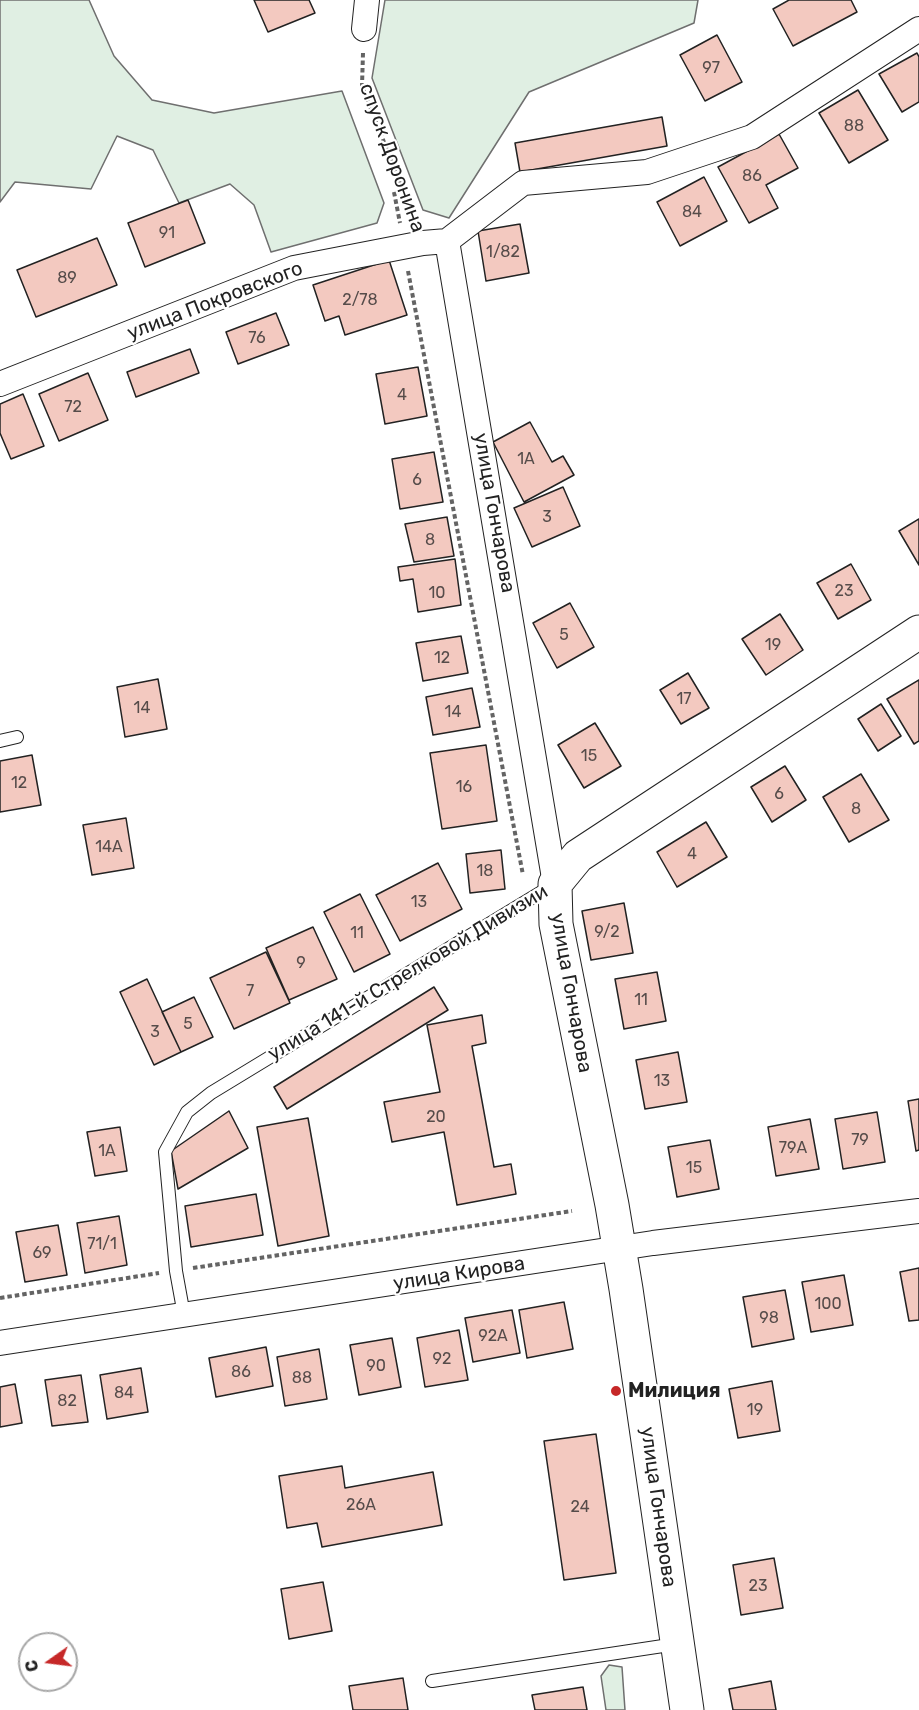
<!DOCTYPE html>
<html>
<head>
<meta charset="utf-8">
<style>
	body { margin:0 }
	#map { position:relative; width:919px; height:1710px; overflow:hidden; background:#fff; font-family:Rubik,sans-serif }
	canvas { display:block }
	.north { position:absolute; left:18px; top:1632px; width:60px; height:60px; box-sizing:border-box; background:#fff; border:2px solid #a7a7a7; border-radius:50%; rotate:256deg; font-size:16px; font-weight:700; line-height:24px; text-align:center; color:#222 }
	.north::after { content:''; display:block; margin:auto; width:21px; height:27px; background:#c62828; clip-path:polygon(50% 0,100% 100%,50% 72%,0 100%) }
</style>
</head>
<body>
<div id="map">
<canvas width="919" height="1710"></canvas>
<div class="north">С</div>
</div>
<script>
const context = document.querySelector('canvas').getContext('2d');
context.lineJoin = 'round';
function fill(path, color) { context.fillStyle = color; context.fill(path, 'evenodd'); }
const shape = rows => new Path2D(rows.map(r => 'M' + r).join(''));
function strokePath(path, color, width, dash) { context.strokeStyle = color; context.lineWidth = width; context.lineCap = dash ? 'butt' : 'round'; context.setLineDash(dash || []); context.stroke(path); }
function label(font, color, halo, rows, align = 'center') {
  context.font = font + ' Rubik,sans-serif'; context.lineWidth = 4.5; context.setLineDash([]); context.textBaseline = 'middle'; context.strokeStyle = halo; context.fillStyle = color; for (const [text, x, y, turn = 0] of rows) {
    context.save(); context.translate(x, y); context.rotate((+turn || 0) * Math.PI / 180); context.textAlign = isNaN(turn) ? turn : align; if (halo) context.strokeText(text, 0, 0); context.fillText(text, 0, 0); context.restore();
  }
}
const green = shape([
	[0,0,89,0,114,56,152,100,214,113,342,91,384,203,377,223,271,252,254,205,230,184,179,203,153,150,117,136,91,189,15,182,0,202,0,0],
	[385,0,698,0,694,23,529,92,449,218,423,210,372,78,385,0],
	[609,1665,622,1667,625,1710,606,1710,601,1676,609,1665]
]);
const building = shape([
	[254,0,309,0,315,13,268,32,254,0],
	[789,0,851,0,857,12,793,46,773,9,789,0],
	[717,35,742,82,705,101,680,55,717,35],
	[917,53,919,57,919,102,902,112,879,74,917,53],
	[858,90,888,140,849,163,819,113,858,90],
	[662,117,667,146,520,172,515,143,662,117],
	[779,134,798,168,766,185,778,208,749,223,718,167,779,134],
	[704,177,727,221,680,246,657,202,704,177],
	[188,200,205,243,145,267,128,223,188,200],
	[520,224,529,273,486,281,478,231,520,224],
	[97,238,117,285,36,317,17,270,97,238],
	[389,260,407,315,345,335,339,316,325,321,313,285,389,260],
	[276,313,289,345,238,364,226,332,276,313],
	[190,349,199,373,136,397,127,372,190,349],
	[418,367,427,416,385,424,376,374,418,367],
	[88,373,108,420,59,441,39,394,88,373],
	[23,394,44,446,11,459,0,433,0,404,23,394],
	[530,422,552,462,563,456,574,475,524,502,493,442,530,422],
	[434,452,443,502,400,509,392,459,434,452],
	[563,487,580,526,532,547,514,508,563,487],
	[447,517,454,556,414,562,405,524,447,517],
	[919,519,919,565,899,531,919,519],
	[455,559,461,605,418,612,413,579,400,581,398,567,455,559],
	[851,564,871,600,838,619,817,583,851,564],
	[570,603,594,647,557,668,533,623,570,603],
	[780,614,803,650,766,675,742,639,780,614],
	[461,636,468,673,423,681,416,643,461,636],
	[688,673,709,708,681,724,660,690,688,673],
	[158,679,167,729,125,737,117,687,158,679],
	[919,680,919,741,914,744,887,699,919,680],
	[472,688,480,727,433,735,426,697,472,688],
	[881,704,901,736,878,751,858,719,881,704],
	[595,723,621,766,584,788,558,745,595,723],
	[486,745,497,821,442,829,430,753,486,745],
	[32,755,41,805,0,812,0,761,32,755],
	[785,766,806,800,772,822,751,787,785,766],
	[861,774,889,820,849,842,823,797,861,774],
	[126,818,134,868,92,875,83,825,126,818],
	[706,822,727,857,677,887,657,852,706,822],
	[501,850,505,889,470,893,466,854,501,850],
	[438,863,462,909,400,941,376,895,438,863],
	[360,894,390,954,354,972,324,912,360,894],
	[624,903,633,953,591,960,582,911,624,903],
	[313,927,337,979,289,1000,266,948,313,927],
	[266,952,290,1003,234,1029,210,978,266,952],
	[657,972,666,1021,624,1029,615,979,657,972],
	[147,979,181,1052,154,1065,120,992,147,979],
	[434,987,448,1010,287,1109,274,1087,434,987],
	[194,997,213,1037,181,1052,162,1012,194,997],
	[482,1015,486,1043,472,1046,494,1167,511,1164,516,1194,457,1205,444,1132,392,1142,384,1102,440,1092,427,1025,482,1015],
	[678,1052,687,1102,645,1109,636,1060,678,1052],
	[919,1099,919,1150,916,1151,908,1101,919,1099],
	[229,1111,248,1148,178,1189,171,1151,229,1111],
	[877,1112,885,1162,843,1169,835,1119,877,1112],
	[308,1118,329,1236,278,1246,257,1127,308,1118],
	[810,1119,819,1169,776,1176,768,1127,810,1119],
	[120,1127,127,1171,95,1176,87,1132,120,1127],
	[710,1140,719,1189,677,1197,668,1147,710,1140],
	[256,1194,263,1235,191,1247,185,1206,256,1194],
	[119,1216,127,1265,85,1273,77,1223,119,1216],
	[58,1225,67,1275,25,1282,16,1232,58,1225],
	[919,1268,919,1320,909,1321,900,1272,919,1268],
	[844,1275,853,1325,811,1332,802,1282,844,1275],
	[785,1290,794,1339,752,1347,743,1297,785,1290],
	[564,1302,573,1349,527,1358,519,1310,564,1302],
	[512,1310,520,1353,473,1362,465,1318,512,1310],
	[459,1330,468,1380,425,1387,417,1338,459,1330],
	[392,1338,401,1387,359,1395,350,1345,392,1338],
	[266,1347,273,1386,216,1397,209,1358,266,1347],
	[319,1349,327,1399,285,1406,277,1357,319,1349],
	[141,1368,148,1412,107,1419,100,1375,141,1368],
	[81,1375,88,1422,52,1426,45,1380,81,1375],
	[772,1381,780,1431,738,1438,729,1389,772,1381],
	[15,1384,22,1423,0,1427,0,1387,15,1384],
	[596,1434,616,1573,564,1580,544,1441,596,1434],
	[342,1466,345,1488,433,1472,442,1525,322,1547,317,1523,287,1528,279,1476,342,1466],
	[774,1558,783,1608,741,1615,733,1565,774,1558],
	[323,1582,332,1631,289,1639,281,1589,323,1582],
	[403,1678,408,1710,353,1710,349,1686,403,1678],
	[771,1681,776,1710,733,1710,729,1689,771,1681],
	[583,1687,587,1710,535,1710,532,1695,583,1687]
]);
const path = shape([
	[363,53,362,86,414,219],
	[394,192,400,223],
	[408,271,523,875],
	[193,1268,572,1211],
	[0,1298,159,1273]
]);
const lane = shape([
	[0,741,17,737],
	[184,1315,176,1271,165,1152,187,1112,211,1093,553,885],
	[432,1681,676,1644]
]);
const street = shape([
	[364,29,367,0],
	[447,241,555,884],
	[0,384,294,268,423,243,447,241,523,183,647,172,752,137,919,29],
	[0,1343,653,1243,919,1211]
]);
const secondary = shape([
	[687,1710,626,1289,612,1205,556,924,555,884,578,856,919,632]
]);
const markers = [
	[616,1391,6,"#c62828"]
];
const numberNames = [
	["97",711,68],
	["88",854,126],
	["86",752,176],
	["84",692,212],
	["91",167,233],
	["1/82",503,252],
	["89",67,278],
	["2/78",360,300],
	["76",257,338],
	["4",402,395],
	["72",73,407],
	["1А",526,459],
	["6",417,480],
	["3",547,517],
	["8",430,540],
	["23",844,591],
	["10",437,593],
	["5",564,635],
	["19",773,645],
	["12",442,658],
	["17",684,699],
	["14",142,708],
	["14",453,712],
	["15",589,756],
	["12",19,783],
	["16",464,787],
	["6",779,794],
	["8",856,809],
	["14А",109,847],
	["4",692,854],
	["18",485,871],
	["13",419,902],
	["9/2",607,932],
	["11",357,933],
	["9",301,963],
	["7",250,991],
	["11",641,1000],
	["5",188,1024],
	["3",155,1032],
	["13",662,1081],
	["20",436,1117],
	["79",860,1140],
	["79А",793,1148],
	["1А",107,1151],
	["15",694,1168],
	["71/1",102,1244],
	["69",42,1253],
	["100",828,1304],
	["98",769,1318],
	["92А",493,1336],
	["92",442,1359],
	["90",376,1366],
	["86",241,1372],
	["88",302,1378],
	["84",124,1393],
	["82",67,1401],
	["19",755,1410],
	["26А",361,1505],
	["24",580,1507],
	["23",758,1586]
];
const streetNames = [
	["спуск Доронина",392,158,70],
	["улица Покровского",215,301,-21],
	["улица Гончарова",494,513,80],
	["улица 141-й Стрелковой Дивизии",408,973,-31],
	["улица Гончарова",571,993,80],
	["улица Кирова",459,1274,-9],
	["улица Гончарова",658,1507,82]
];
const poiNames = [
	["Милиция",628,1391]
];
fill(green, '#e0efe3');
strokePath(green, '#6f6f6f', 1.5);
fill(building, '#f3c9c0');
strokePath(building, '#222', 1.5);
strokePath(lane, '#222', 14);
strokePath(street, '#222', 26);
strokePath(secondary, '#222', 35);
strokePath(path, '#646464', 4, [4.5, 3]);
strokePath(lane, '#fff', 12);
strokePath(street, '#fff', 24);
strokePath(secondary, '#fff', 33);
for (const [x, y, r, color] of markers) { const dot = new Path2D(); dot.arc(x, y, r, 0, 2 * Math.PI); context.fillStyle = color; context.fill(dot); strokePath(dot, '#fff', 2); }
label('16px', '#564c4a', null, numberNames);
label('20px', '#222', '#fff', streetNames);
label('bold 20px', '#222', '#fff', poiNames, 'left');
</script>
</body>
</html>
